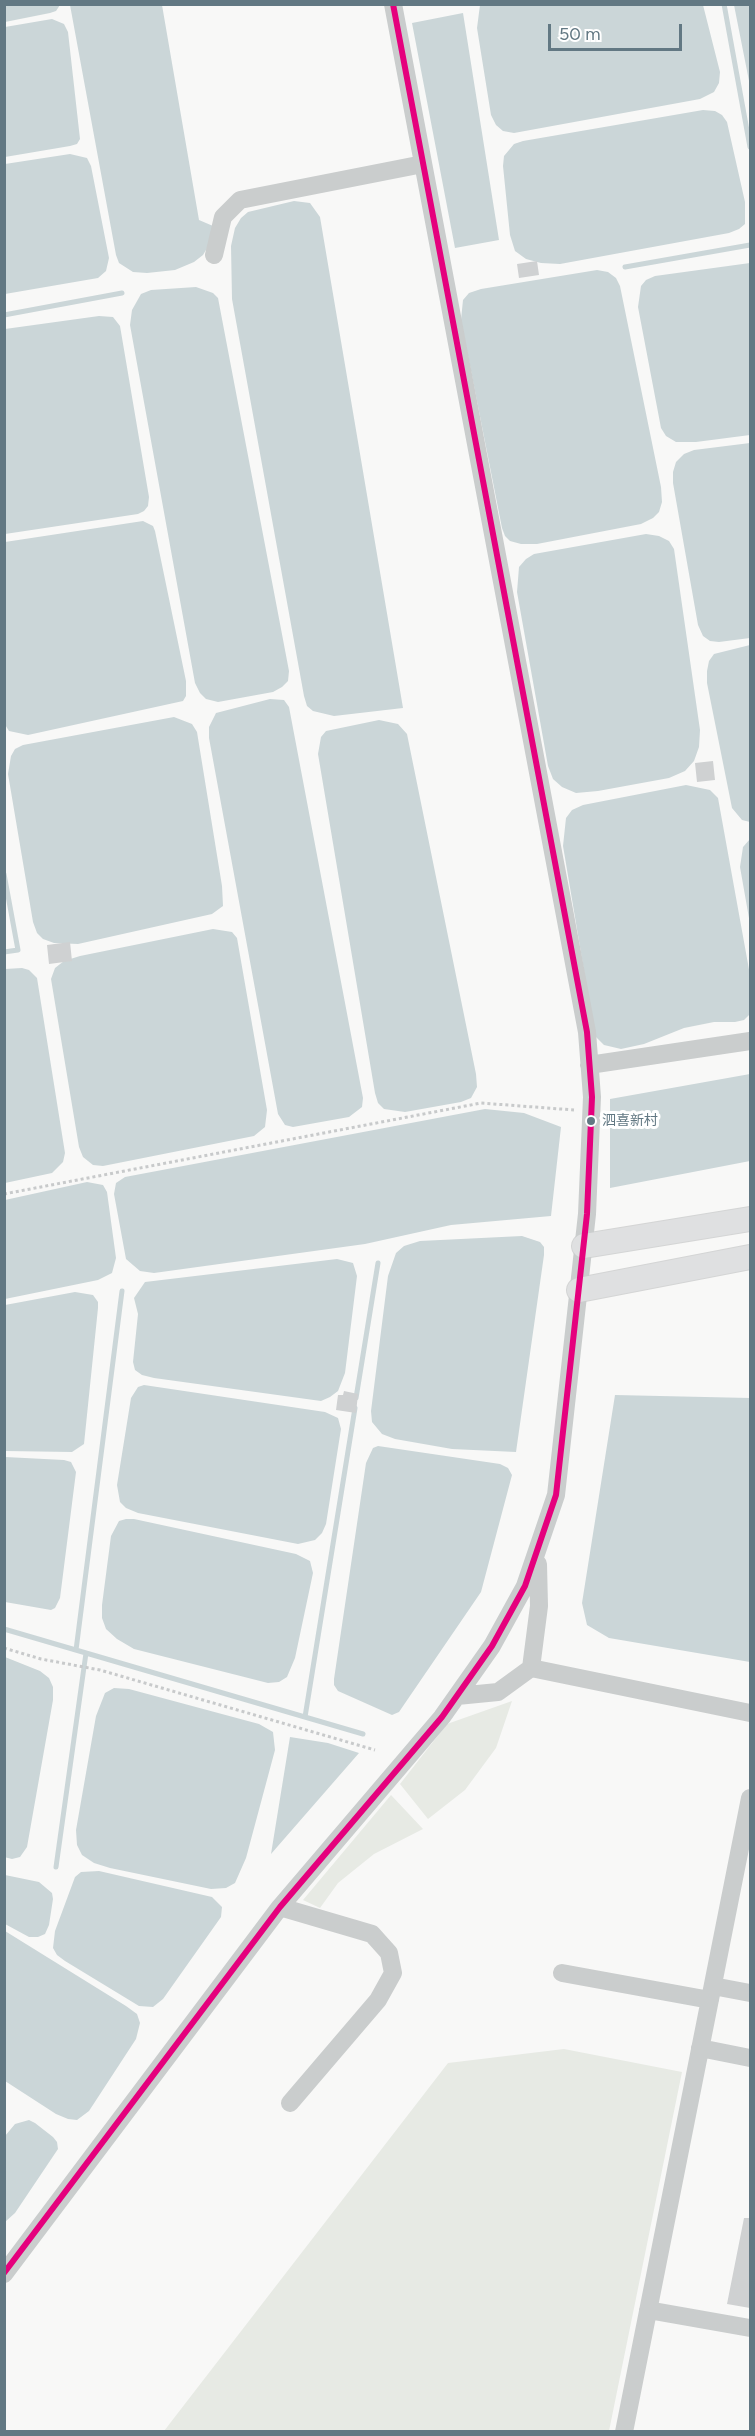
<!DOCTYPE html>
<html>
<head>
<meta charset="utf-8">
<style>
	body { margin:0 }
	#map { position:relative; width:755px; height:2436px; overflow:hidden; background:#f8f8f7; font-family:Figtree,sans-serif }
	canvas { display:block }
	.frame { position:absolute; inset:0; border:6px solid #627883; pointer-events:none }
	.scale { position:absolute; left:548px; top:24px; width:134px; height:27px; box-sizing:border-box; border:3px solid #627883; border-top:0; padding-left:8px; font-size:18px; line-height:21px; white-space:nowrap; color:#627883; -webkit-text-stroke:4px #fff; paint-order:stroke }
</style>
</head>
<body>
<div id="map">
<canvas width="755" height="2436"></canvas>
<div class="frame"></div>
<div class="scale">50 m</div>
</div>
<script>
const context = document.querySelector('canvas').getContext('2d');
context.lineJoin = 'round';
function fill(path, color) { context.fillStyle = color; context.fill(path, 'evenodd'); }
const shape = rows => new Path2D(rows.map(r => 'M' + r).join(''));
function strokePath(path, color, width, dash) { context.strokeStyle = color; context.lineWidth = width; context.lineCap = dash ? 'butt' : 'round'; context.setLineDash(dash || []); context.stroke(path); }
function label(font, color, halo, rows, align = 'center') {
  context.font = font + ' Figtree,"Noto Sans SC",sans-serif'; context.lineWidth = 6; context.setLineDash([]); context.textBaseline = 'middle'; context.strokeStyle = halo; context.fillStyle = color; for (const [text, x, y, turn = 0] of rows) {
    context.save(); context.translate(x, y); context.rotate((+turn || 0) * Math.PI / 180); context.textAlign = isNaN(turn) ? turn : align; if (halo) context.strokeText(text, 0, 0); context.fillText(text, 0, 0); context.restore();
  }
}
const green = shape([
	[512,1701,496,1748,465,1790,428,1819,400,1784,447,1724],
	[391,1795,423,1829,374,1854,338,1883,320,1908,303,1900],
	[564,2049,682,2072,609,2431,164,2431,448,2063]
]);
const water = shape([
	[5,4,60,4,60,5,56,11,50,13,5,22],
	[70,5,162,5,199,220,213,226,209,245,203,255,194,262,175,270,147,273,133,272,119,263,116,255],
	[480,5,703,5,720,72,719,83,714,92,700,99,514,133,503,131,496,125,491,115,477,28],
	[734,5,750,5,750,86],
	[463,13,499,240,455,248,412,23],
	[52,19,64,24,68,32,80,139,77,144,70,146,5,157,5,27],
	[703,110,715,111,722,115,727,122,745,202,745,224,739,229,729,233,560,264,541,263,526,259,515,251,510,235,503,166,504,156,514,144,523,141],
	[70,154,87,158,91,166,109,258,106,271,98,278,5,294,5,164],
	[294,201,310,203,320,217,403,708,334,716,313,711,307,706,304,696,232,299,231,246,235,228,241,218,248,212],
	[750,263,750,435,696,442,676,442,666,436,661,428,638,307,641,286,646,280,655,276],
	[597,270,608,272,616,278,620,286,661,487,662,502,659,512,653,518,641,524,537,544,521,544,510,541,505,536,502,528,461,320,463,300,469,293,481,289],
	[196,287,213,293,218,298,289,671,288,681,282,687,273,692,218,702,206,699,200,693,195,683,130,325,132,310,141,294,151,290],
	[99,316,113,317,120,326,149,497,148,506,144,511,138,514,5,534,5,329],
	[750,443,750,638,719,642,710,641,703,636,698,625,673,483,673,472,676,462,684,454,694,450],
	[143,521,153,526,155,531,186,681,186,696,183,701,28,735,9,731,4,723,5,542],
	[646,534,659,536,669,541,674,549,700,730,699,747,694,761,685,771,669,778,598,791,576,793,562,787,553,779,548,766,517,592,519,567,526,559,534,554],
	[750,645,750,822,742,820,732,808,707,683,707,671,709,661,714,654],
	[270,699,284,700,289,707,363,1098,362,1107,349,1117,293,1127,285,1125,278,1114,209,738,209,727,216,713],
	[174,717,192,724,197,732,222,886,223,906,212,914,78,944,54,943,43,939,37,933,33,922,8,774,11,756,15,749,23,745],
	[379,720,398,724,407,734,476,1074,477,1087,471,1098,461,1102,405,1112,384,1109,378,1103,375,1093,318,754,321,737,326,731],
	[686,785,710,790,718,798,750,975,750,1014,744,1020,735,1022,714,1022,684,1028,644,1044,621,1049,604,1045,595,1036,563,846,566,818,572,810,583,805],
	[750,839,750,924,740,867,743,847],
	[213,929,232,932,237,938,267,1110,265,1127,254,1136,103,1166,93,1165,83,1157,79,1147,51,979,55,968,64,961,80,956],
	[22,968,29,970,37,978,65,1153,63,1162,52,1173,5,1183,5,969],
	[750,1074,750,1161,610,1188,610,1099],
	[485,1109,524,1113,561,1127,551,1216,451,1225,365,1244,154,1273,140,1271,126,1259,114,1194,116,1183,125,1177],
	[87,1182,103,1185,107,1192,116,1258,112,1273,98,1280,5,1299,5,1200],
	[522,1236,540,1242,544,1247,544,1255,516,1452,452,1449,395,1439,382,1434,372,1422,371,1411,388,1276,396,1253,404,1246,420,1241],
	[337,1259,353,1263,357,1276,345,1373,338,1391,330,1397,321,1401,154,1378,142,1375,135,1370,133,1362,138,1314,134,1298,145,1282],
	[75,1292,93,1295,98,1302,98,1308,84,1444,72,1452,5,1451,5,1305],
	[144,1385,325,1412,338,1418,341,1429,326,1524,322,1533,315,1540,298,1544,138,1513,126,1508,120,1502,117,1485,131,1398,138,1387],
	[615,1395,750,1398,750,1662,609,1638,587,1625,582,1603],
	[378,1446,500,1464,508,1468,512,1475,481,1592,399,1712,392,1715,338,1691,334,1685,334,1679,366,1463,373,1448],
	[5,1457,64,1460,71,1462,76,1472,60,1598,55,1608,51,1610,5,1602],
	[126,1519,134,1519,296,1554,310,1561,313,1573,295,1658,287,1677,279,1682,268,1683,134,1649,117,1639,106,1629,102,1618,102,1605,111,1536,119,1521],
	[5,1657,40,1671,49,1678,53,1687,53,1700,27,1847,20,1857,12,1859,4,1857],
	[114,1688,129,1689,259,1724,273,1732,275,1750,246,1858,235,1883,226,1888,211,1889,110,1868,94,1863,82,1855,77,1845,76,1830,96,1716,105,1693],
	[290,1737,328,1743,359,1753,271,1854],
	[99,1871,212,1897,222,1907,221,1917,163,1999,153,2007,139,2006,65,1961,57,1955,53,1948,55,1931,75,1877,81,1872],
	[5,1875,39,1882,52,1893,53,1899,49,1925,45,1934,38,1937,29,1937,5,1924],
	[5,1931,126,2006,137,2014,140,2023,136,2039,89,2111,77,2120,68,2119,56,2114,5,2081],
	[29,2120,35,2123,53,2137,57,2142,58,2149,15,2213,5,2222,5,2136,15,2124]
]);
const stream = shape([
	[724,4,750,147],
	[625,267,750,245],
	[4,315,122,293],
	[4,874,18,950,4,952],
	[356,1398,378,1263],
	[4,1629,363,1734],
	[76,1650,122,1291],
	[305,1717,355,1408],
	[56,1867,86,1653]
]);
const building = shape([
	[537,261,539,275,519,278,517,264],
	[713,761,715,780,697,782,695,763],
	[70,942,72,961,49,964,47,945],
	[344,1391,358,1394,356,1413,336,1410,338,1395,343,1395],
	[744,2218,750,2218,750,2308,727,2304]
]);
const path = shape([
	[4,1194,481,1103,574,1110],
	[4,1648,41,1659,100,1670,375,1750]
]);
const minor = shape([
	[214,255,223,217,240,200,423,164],
	[589,1065,750,1041],
	[531,1668,750,1713],
	[457,1696,498,1692,531,1668,539,1606,538,1564],
	[280,1907,372,1934,389,1953,393,1973,378,2000,290,2103],
	[562,1973,710,2000],
	[713,1986,750,1993],
	[700,2048,750,2058],
	[4,2274,280,1907,442,1717,492,1646,525,1586,556,1495,587,1214,592,1097,587,1032,393,4],
	[648,2310,750,2328],
	[624,2432,750,1798]
]);
const major = shape([
	[584,1246,750,1219],
	[579,1290,750,1257]
]);
const bus1 = shape([
	[4,2273,280,1907,442,1717,492,1646,525,1586,556,1495,587,1214,592,1097,587,1032,393,4]
]);
const markers = [
	[591,1121,5,"#627883"]
];
const busNames = [
	["泗喜新村",602,1121]
];
fill(green, '#e7eae4');
fill(water, '#cbd6d8');
strokePath(stream, '#cbd6d8', 5);
fill(building, '#cfd1d2');
strokePath(major, '#d4d5d5', 26);
strokePath(path, '#c8cacb', 3, [3, 3]);
strokePath(minor, '#cacdcd', 18);
strokePath(major, '#dfe0e1', 24);
strokePath(bus1, '#e5007d', 6);
for (const [x, y, r, color] of markers) { const dot = new Path2D(); dot.arc(x, y, r, 0, 2 * Math.PI); context.fillStyle = color; context.fill(dot); strokePath(dot, '#fff', 2); }
label('14px', '#627883', '#fff', busNames, 'left');
</script>
</body>
</html>
